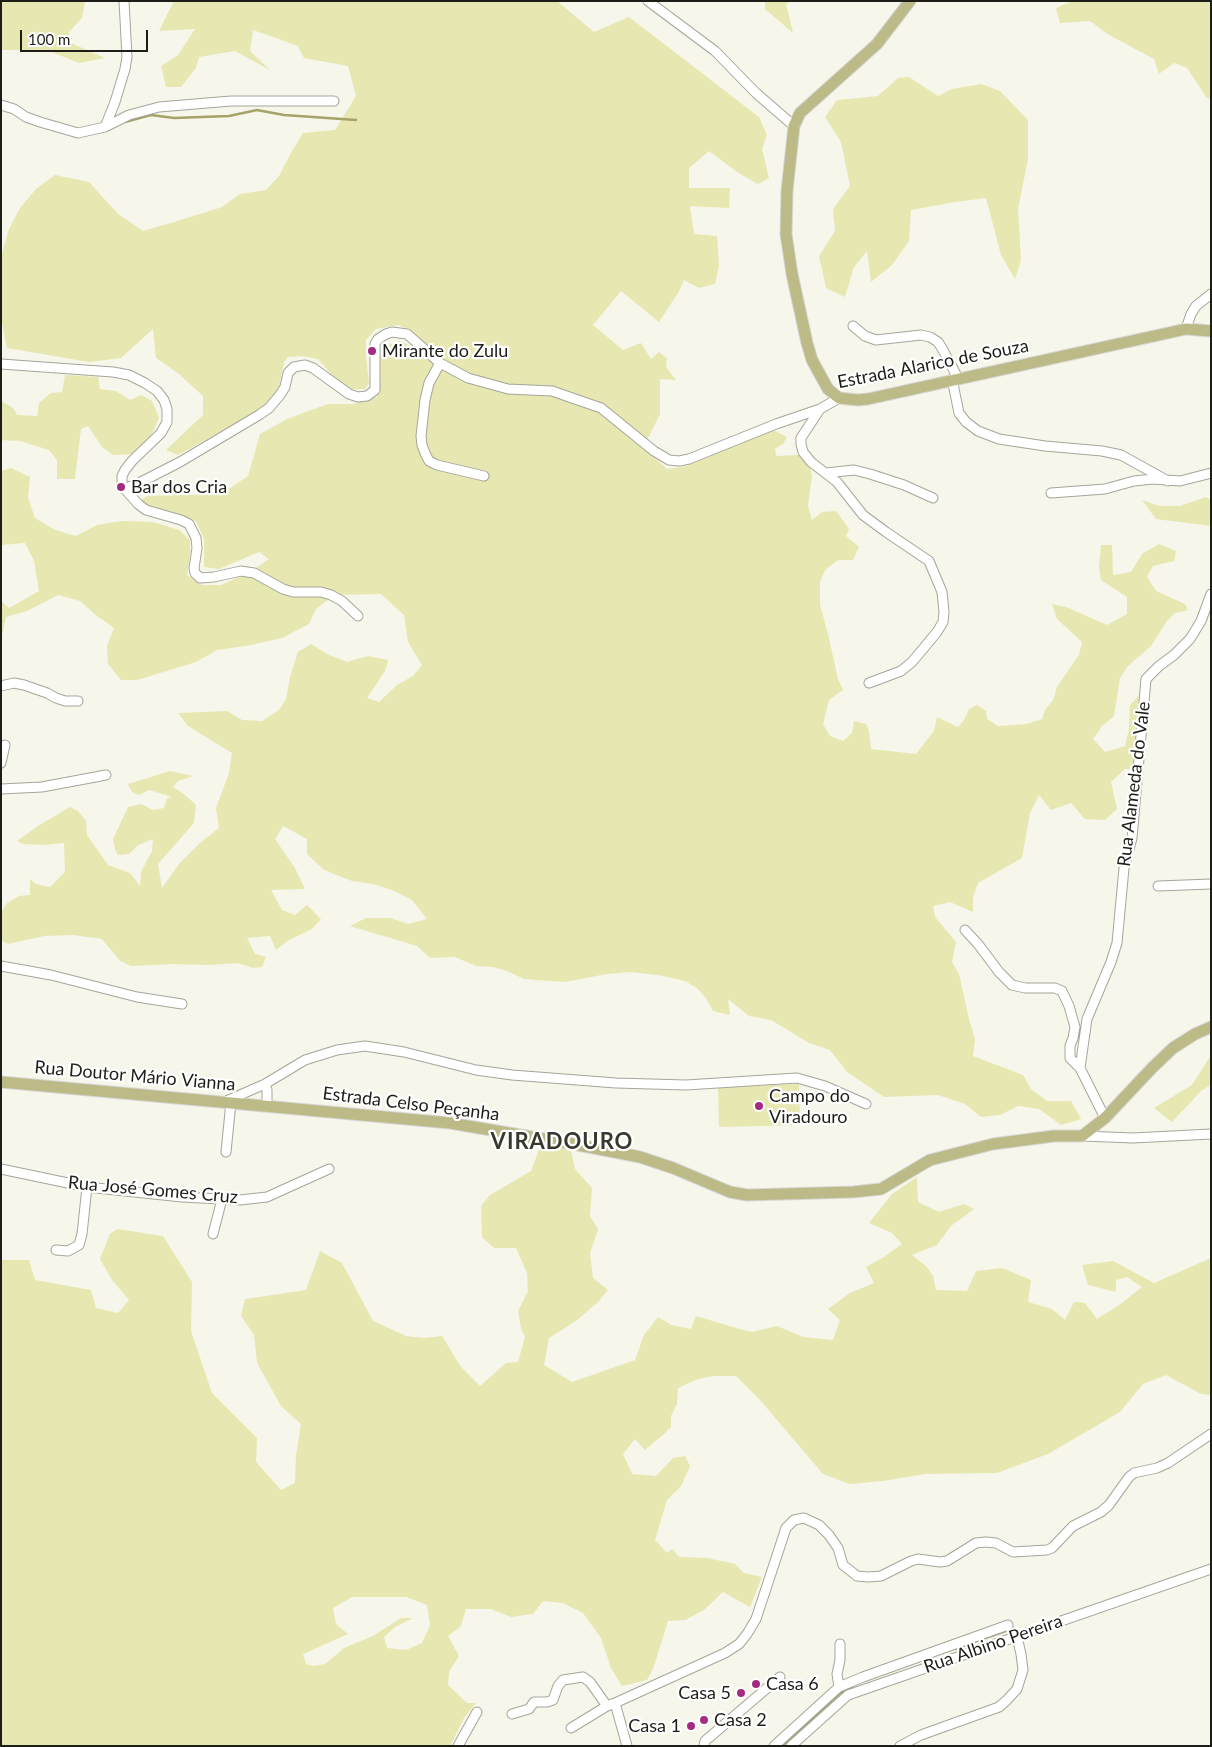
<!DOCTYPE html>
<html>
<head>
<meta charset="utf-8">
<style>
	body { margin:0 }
	#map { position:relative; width:1212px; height:1747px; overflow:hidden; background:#f6f6ea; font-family:Lato,sans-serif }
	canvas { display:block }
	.frame { position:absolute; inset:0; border:2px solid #1e1e19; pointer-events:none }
	.scale { position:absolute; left:20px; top:30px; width:128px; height:22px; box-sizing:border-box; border:2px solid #1e1e19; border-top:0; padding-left:6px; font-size:15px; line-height:18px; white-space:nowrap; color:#1e1e19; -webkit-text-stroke:4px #fff; paint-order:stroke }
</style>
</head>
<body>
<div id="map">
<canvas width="1212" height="1747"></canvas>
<div class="frame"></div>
<div class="scale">100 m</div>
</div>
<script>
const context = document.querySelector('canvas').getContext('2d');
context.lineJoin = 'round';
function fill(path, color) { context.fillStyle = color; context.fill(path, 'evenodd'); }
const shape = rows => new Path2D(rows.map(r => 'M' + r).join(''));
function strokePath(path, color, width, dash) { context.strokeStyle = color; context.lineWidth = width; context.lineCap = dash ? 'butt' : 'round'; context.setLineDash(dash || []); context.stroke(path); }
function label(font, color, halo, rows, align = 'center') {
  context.font = font + ' Lato,sans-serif'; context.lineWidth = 4.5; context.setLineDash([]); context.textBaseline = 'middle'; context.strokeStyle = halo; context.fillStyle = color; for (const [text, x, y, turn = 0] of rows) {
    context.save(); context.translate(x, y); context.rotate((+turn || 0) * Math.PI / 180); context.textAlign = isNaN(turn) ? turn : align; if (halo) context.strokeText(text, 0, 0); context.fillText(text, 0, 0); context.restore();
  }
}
const green = shape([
	[1,1,85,1,82,18,69,32,71,43,105,58,79,63,47,50,1,50],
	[174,1,557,1,594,32,629,17,759,117,767,135,762,149,769,178,758,184,740,174,709,151,689,168,689,188,730,188,729,208,690,206,694,234,717,236,719,265,715,284,699,288,684,280,678,293,659,322,621,291,593,325,623,350,641,343,651,359,659,352,667,358,666,367,676,380,660,379,660,414,647,440,602,406,553,389,508,388,468,376,441,363,412,331,398,325,376,329,366,340,366,356,369,383,365,389,350,389,340,384,318,359,302,356,288,357,284,362,278,392,265,407,178,455,166,450,203,415,203,396,179,374,156,358,153,329,121,358,89,362,7,348,1,318,1,257,9,229,20,208,36,189,55,175,89,182,118,214,143,231,171,223,222,207,240,194,266,190,279,176,292,151,303,133,335,130,356,96,348,66,304,58,298,46,253,30,250,51,270,70,235,51,199,57,196,68,181,87,166,87,161,66,178,55,195,29,159,31],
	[765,1,791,1,786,4,793,33,765,9],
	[1073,1,1211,1,1211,99,1207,98,1187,68,1174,63,1159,74,1154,59,1109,35,1090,21,1060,23,1056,8],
	[909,77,938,96,952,89,981,84,1000,91,1028,120,1028,159,1018,209,1021,260,1015,279,1001,255,986,198,955,202,911,210,909,241,892,265,871,282,867,251,854,267,845,297,826,288,819,256,835,231,833,209,850,186,841,142,825,117,837,100,878,96,898,78],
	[400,341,416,349,439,365,467,379,552,392,601,409,651,451,655,458,667,469,687,466,703,457,773,430,787,437,783,444,775,449,776,456,799,455,810,465,812,476,808,506,812,520,822,512,836,511,849,529,846,536,859,547,853,560,838,560,825,570,820,582,820,605,828,634,838,679,843,690,829,700,823,724,830,736,843,741,852,733,854,721,866,724,869,731,871,749,916,754,934,731,937,717,958,727,964,720,969,709,977,705,986,711,987,719,998,726,1027,724,1042,719,1045,710,1053,700,1057,687,1079,655,1082,642,1057,619,1052,604,1066,607,1107,625,1127,614,1127,597,1101,580,1099,567,1101,545,1112,545,1113,575,1131,572,1142,554,1159,544,1176,551,1174,561,1153,566,1147,577,1156,591,1185,604,1188,610,1175,613,1167,621,1151,646,1128,666,1120,678,1114,716,1102,726,1093,739,1105,752,1125,746,1129,729,1130,705,1139,696,1149,691,1138,713,1146,728,1138,770,1125,769,1111,782,1117,809,1105,820,1085,819,1071,803,1051,810,1039,795,1030,813,1022,858,978,883,973,897,973,912,950,902,933,906,935,917,956,942,952,962,959,974,969,1019,975,1039,973,1056,1023,1075,1031,1089,1047,1101,1071,1101,1081,1119,1061,1125,1039,1109,1018,1106,1000,1115,981,1117,965,1104,938,1095,884,1097,847,1072,830,1050,809,1043,771,1020,749,1016,728,999,730,1015,713,1011,706,998,697,988,685,981,658,975,630,972,607,974,565,982,524,979,507,971,493,967,476,966,455,957,430,958,417,946,350,926,366,918,390,918,408,924,427,919,412,900,392,890,373,884,352,881,324,870,307,854,307,839,283,826,275,839,295,868,305,889,271,890,282,910,295,915,307,905,321,919,312,929,289,940,276,950,270,936,247,938,255,954,266,957,262,967,253,968,238,963,208,965,173,964,131,966,120,961,102,939,73,935,44,936,8,944,1,940,1,913,6,904,19,896,30,895,30,879,36,884,50,887,65,872,64,843,43,845,23,844,17,841,38,826,70,807,78,811,86,821,87,835,108,865,130,873,140,886,141,872,152,851,153,839,138,845,129,854,118,855,115,849,113,839,128,807,141,804,153,810,164,808,167,798,172,797,149,790,139,795,132,792,128,784,170,771,193,776,178,781,173,787,185,795,196,805,194,823,158,864,162,888,179,864,200,843,219,828,216,808,229,773,232,753,188,726,178,713,227,711,242,720,262,721,279,710,286,699,290,677,298,652,311,644,329,655,347,662,368,656,388,660,385,671,367,698,379,702,397,685,413,676,422,665,408,642,404,615,381,594,334,595,316,609,309,624,282,638,246,646,217,650,196,662,137,680,121,680,108,664,107,646,114,628,97,616,80,601,58,595,27,611,6,617,1,640,1,601,9,608,39,591,34,561,25,543,1,545,1,471,11,468,30,477,28,498,35,518,55,530,76,536,97,525,122,521,153,522,179,530,190,540,190,554,187,575,202,585,221,585,248,573,269,559,259,552,219,569,204,567,204,539,196,521,149,507,141,500,147,496,221,494,248,476,260,434,287,419,328,404,353,404,377,397,380,357,388,345],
	[65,375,98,377,100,389,116,391,130,400,141,395,152,401,159,418,150,438,133,454,113,455,102,447,88,426,81,429,75,479,57,479,57,460,49,450,20,441,1,440,1,401,13,408,17,415,37,416,39,403,51,393,62,392],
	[1206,497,1211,500,1211,526,1156,519,1142,500,1160,506,1180,506],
	[1211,1055,1211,1085,1202,1090,1172,1122,1154,1108,1192,1085],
	[799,1084,800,1125,719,1127,718,1087],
	[542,1142,570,1146,575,1169,592,1188,590,1216,598,1229,590,1253,593,1278,608,1290,598,1302,576,1321,549,1338,544,1365,572,1382,635,1360,644,1335,658,1317,671,1325,691,1329,696,1316,743,1330,752,1332,777,1326,803,1337,833,1340,840,1320,828,1309,850,1293,874,1283,866,1267,884,1257,902,1244,892,1233,869,1223,892,1194,917,1177,918,1202,939,1212,964,1204,974,1209,951,1226,937,1245,912,1255,926,1266,933,1276,936,1290,967,1291,976,1271,1002,1268,1031,1280,1028,1302,1052,1309,1065,1320,1074,1302,1085,1303,1097,1319,1122,1303,1142,1287,1127,1277,1116,1280,1116,1292,1088,1285,1082,1265,1113,1261,1154,1283,1211,1258,1211,1395,1201,1394,1166,1375,1143,1384,1120,1412,1048,1454,997,1473,925,1474,883,1481,850,1484,823,1474,760,1400,736,1376,713,1376,698,1379,678,1388,677,1404,671,1416,671,1427,665,1433,645,1450,635,1439,623,1454,632,1474,656,1476,673,1458,685,1456,690,1466,681,1486,667,1500,655,1540,667,1553,672,1549,679,1557,707,1558,735,1564,744,1573,762,1577,750,1607,723,1592,704,1610,685,1620,668,1621,653,1669,647,1680,622,1686,611,1668,601,1638,583,1613,563,1603,543,1601,533,1614,511,1617,491,1609,466,1609,461,1626,448,1636,459,1656,449,1672,448,1685,467,1703,476,1703,464,1718,450,1746,1,1746,1,1260,29,1260,35,1280,91,1290,96,1308,118,1313,129,1300,112,1280,100,1259,110,1234,117,1229,163,1236,192,1282,191,1331,212,1393,257,1438,256,1462,281,1490,295,1483,296,1456,301,1424,281,1406,257,1363,254,1335,241,1316,245,1299,306,1290,320,1251,342,1263,373,1321,406,1336,425,1338,442,1336,461,1367,480,1386,506,1363,518,1362,525,1337,521,1328,518,1311,528,1291,527,1273,516,1248,494,1248,482,1237,481,1206,490,1195,531,1171],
	[352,1597,406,1597,427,1605,430,1625,422,1643,406,1650,387,1648,384,1637,395,1627,413,1618,401,1618,373,1636,344,1648,325,1664,314,1666,306,1664,303,1654,348,1634,336,1624,333,1608]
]);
const stream = shape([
	[125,122,151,115,174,118,229,116,257,110,284,115,356,120],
	[954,1649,1014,1628],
	[782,1746,839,1694,853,1686]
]);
const minor = shape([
	[648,1,715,51,756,93,794,126],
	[1,105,14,109,26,117,40,122,78,133,105,127,129,115,159,107,231,101,334,101],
	[105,127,115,102,125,69,127,57,124,1],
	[853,326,865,336,876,340,921,335,930,337,938,342,943,350,958,378],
	[1186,329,1191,314,1196,306,1211,294],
	[440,363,429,383,425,400,421,436,422,445,425,453,429,461,437,465,484,476],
	[1,364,113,372,129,375,145,383,157,391,164,400,167,409,167,422,161,433,132,461,125,470,122,476,122,485,124,488,135,485,180,462,259,415,269,408,280,395,285,387,288,373,294,367,305,365,313,368,349,394,358,397,367,396,375,390,375,344,378,339,386,334,392,332,407,334,440,363,468,378,508,389,552,391,601,408,654,451,669,460,679,461,689,459,776,424,820,409,839,398],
	[952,379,959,413,966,422,978,431,999,439,1045,446,1102,451,1121,455,1168,481],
	[820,409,801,438,801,444,803,452,811,462,837,482,863,515,886,532,929,561,942,592,944,612,943,622,937,632,912,662,901,671,869,683],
	[826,473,854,470,870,474,904,485,933,498],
	[124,488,138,504,146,510,181,520,189,524,196,538,197,548,194,568,195,573,200,578,214,577,241,571,254,573,283,589,293,592,321,592,331,595,342,601,358,616],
	[1051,493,1105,489,1134,481,1153,479,1180,481,1211,473],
	[1,686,14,683,24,685,47,693,56,698,65,701,78,701],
	[1,763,5,745],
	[1,789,42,787,106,775],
	[1158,886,1211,884],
	[965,930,978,944,999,972,1012,985,1025,988,1055,988,1062,991,1069,1006,1075,1027,1073,1038,1070,1046,1070,1058,1080,1068],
	[1,966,51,975,137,997,182,1004],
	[265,1084,267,1090,267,1105],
	[224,1102,265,1084,305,1060,337,1050,365,1046,404,1052,476,1070,512,1075,616,1083,686,1085,797,1078,825,1086,866,1104],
	[1105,1118,1080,1068,1087,1019,1111,962,1117,943,1124,868,1132,838,1146,679,1159,666,1174,655,1190,639,1201,621,1211,594],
	[1082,1136,1133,1138,1211,1134],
	[226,1152,231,1102],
	[1,1169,87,1187,182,1197,240,1200,267,1197,329,1169],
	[213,1234,222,1199],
	[56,1250,68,1251,79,1245,82,1234,87,1187],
	[839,1687,837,1674,840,1660,840,1644],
	[615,1703,725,1653,739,1644,747,1634,756,1619,786,1528,794,1520,804,1518,819,1525,829,1535,838,1548,843,1565,857,1576,868,1577,881,1576,911,1561,918,1559,940,1562,947,1561,976,1543,986,1542,996,1543,1013,1552,1047,1550,1052,1548,1073,1526,1101,1512,1109,1505,1129,1477,1134,1473,1157,1468,1168,1463,1211,1434],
	[512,1714,529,1709,534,1702,547,1702,553,1700,558,1686,563,1680,583,1677,590,1682,607,1706,615,1703,627,1746],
	[571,1728,607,1706],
	[458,1746,477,1712],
	[704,1746,705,1741,780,1677],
	[774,1746,839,1687,863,1677,1008,1625],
	[791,1746,848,1695,1211,1569],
	[900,1746,921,1735,999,1707,1007,1700,1017,1689,1023,1670,1021,1654,1017,1637]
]);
const major = shape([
	[910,1,877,44,800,113,794,126,787,191,786,234,792,274,807,343,812,360,828,389,839,398,858,400,868,399,1186,329,1211,331],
	[1,1082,450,1123,573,1144,640,1157,673,1168,730,1192,747,1195,853,1192,881,1189,930,1160,993,1144,1054,1136,1082,1136,1105,1118,1152,1068,1173,1048,1195,1034,1211,1027]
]);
const markers = [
	[372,351,5,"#a42b82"],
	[121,487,5,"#a42b82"],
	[759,1106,5,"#a42b82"],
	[756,1684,5,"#a42b82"],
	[741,1693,5,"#a42b82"],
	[704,1720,5,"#a42b82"],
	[691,1726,5,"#a42b82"]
];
const poiNames = [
	["Mirante do Zulu",382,351],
	["Bar dos Cria",131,487],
	["Campo do",769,1096],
	["Viradouro",769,1117],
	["Casa 6",766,1684],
	["Casa 5",731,1693,"right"],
	["Casa 2",714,1720],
	["Casa 1",681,1726,"right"]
];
const streetNames = [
	["Estrada Alarico de Souza",933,364,-11],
	["Rua Alameda do Vale",1134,784,-83],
	["Rua Doutor Mário Vianna",135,1076,5],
	["Estrada Celso Peçanha",411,1104,7],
	["Rua José Gomes Cruz",153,1190,5],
	["Rua Albino Pereira",993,1644,-19]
];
const districtNames = [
	["VIRADOURO",562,1142]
];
fill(green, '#e7e7b2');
strokePath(stream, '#a5a368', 2.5);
strokePath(minor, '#a5a59a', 11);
strokePath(major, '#d6d6d6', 13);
strokePath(minor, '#fff', 9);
strokePath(major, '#bcba87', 11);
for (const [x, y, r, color] of markers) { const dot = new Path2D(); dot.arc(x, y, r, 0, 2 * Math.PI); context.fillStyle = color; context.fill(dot); strokePath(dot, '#fff', 2); }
label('18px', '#1e1e19', '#fff', poiNames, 'left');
label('18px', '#1e1e19', '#fff', streetNames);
context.letterSpacing = '1px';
label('bold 22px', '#38382e', '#fff', districtNames);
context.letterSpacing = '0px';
</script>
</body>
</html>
